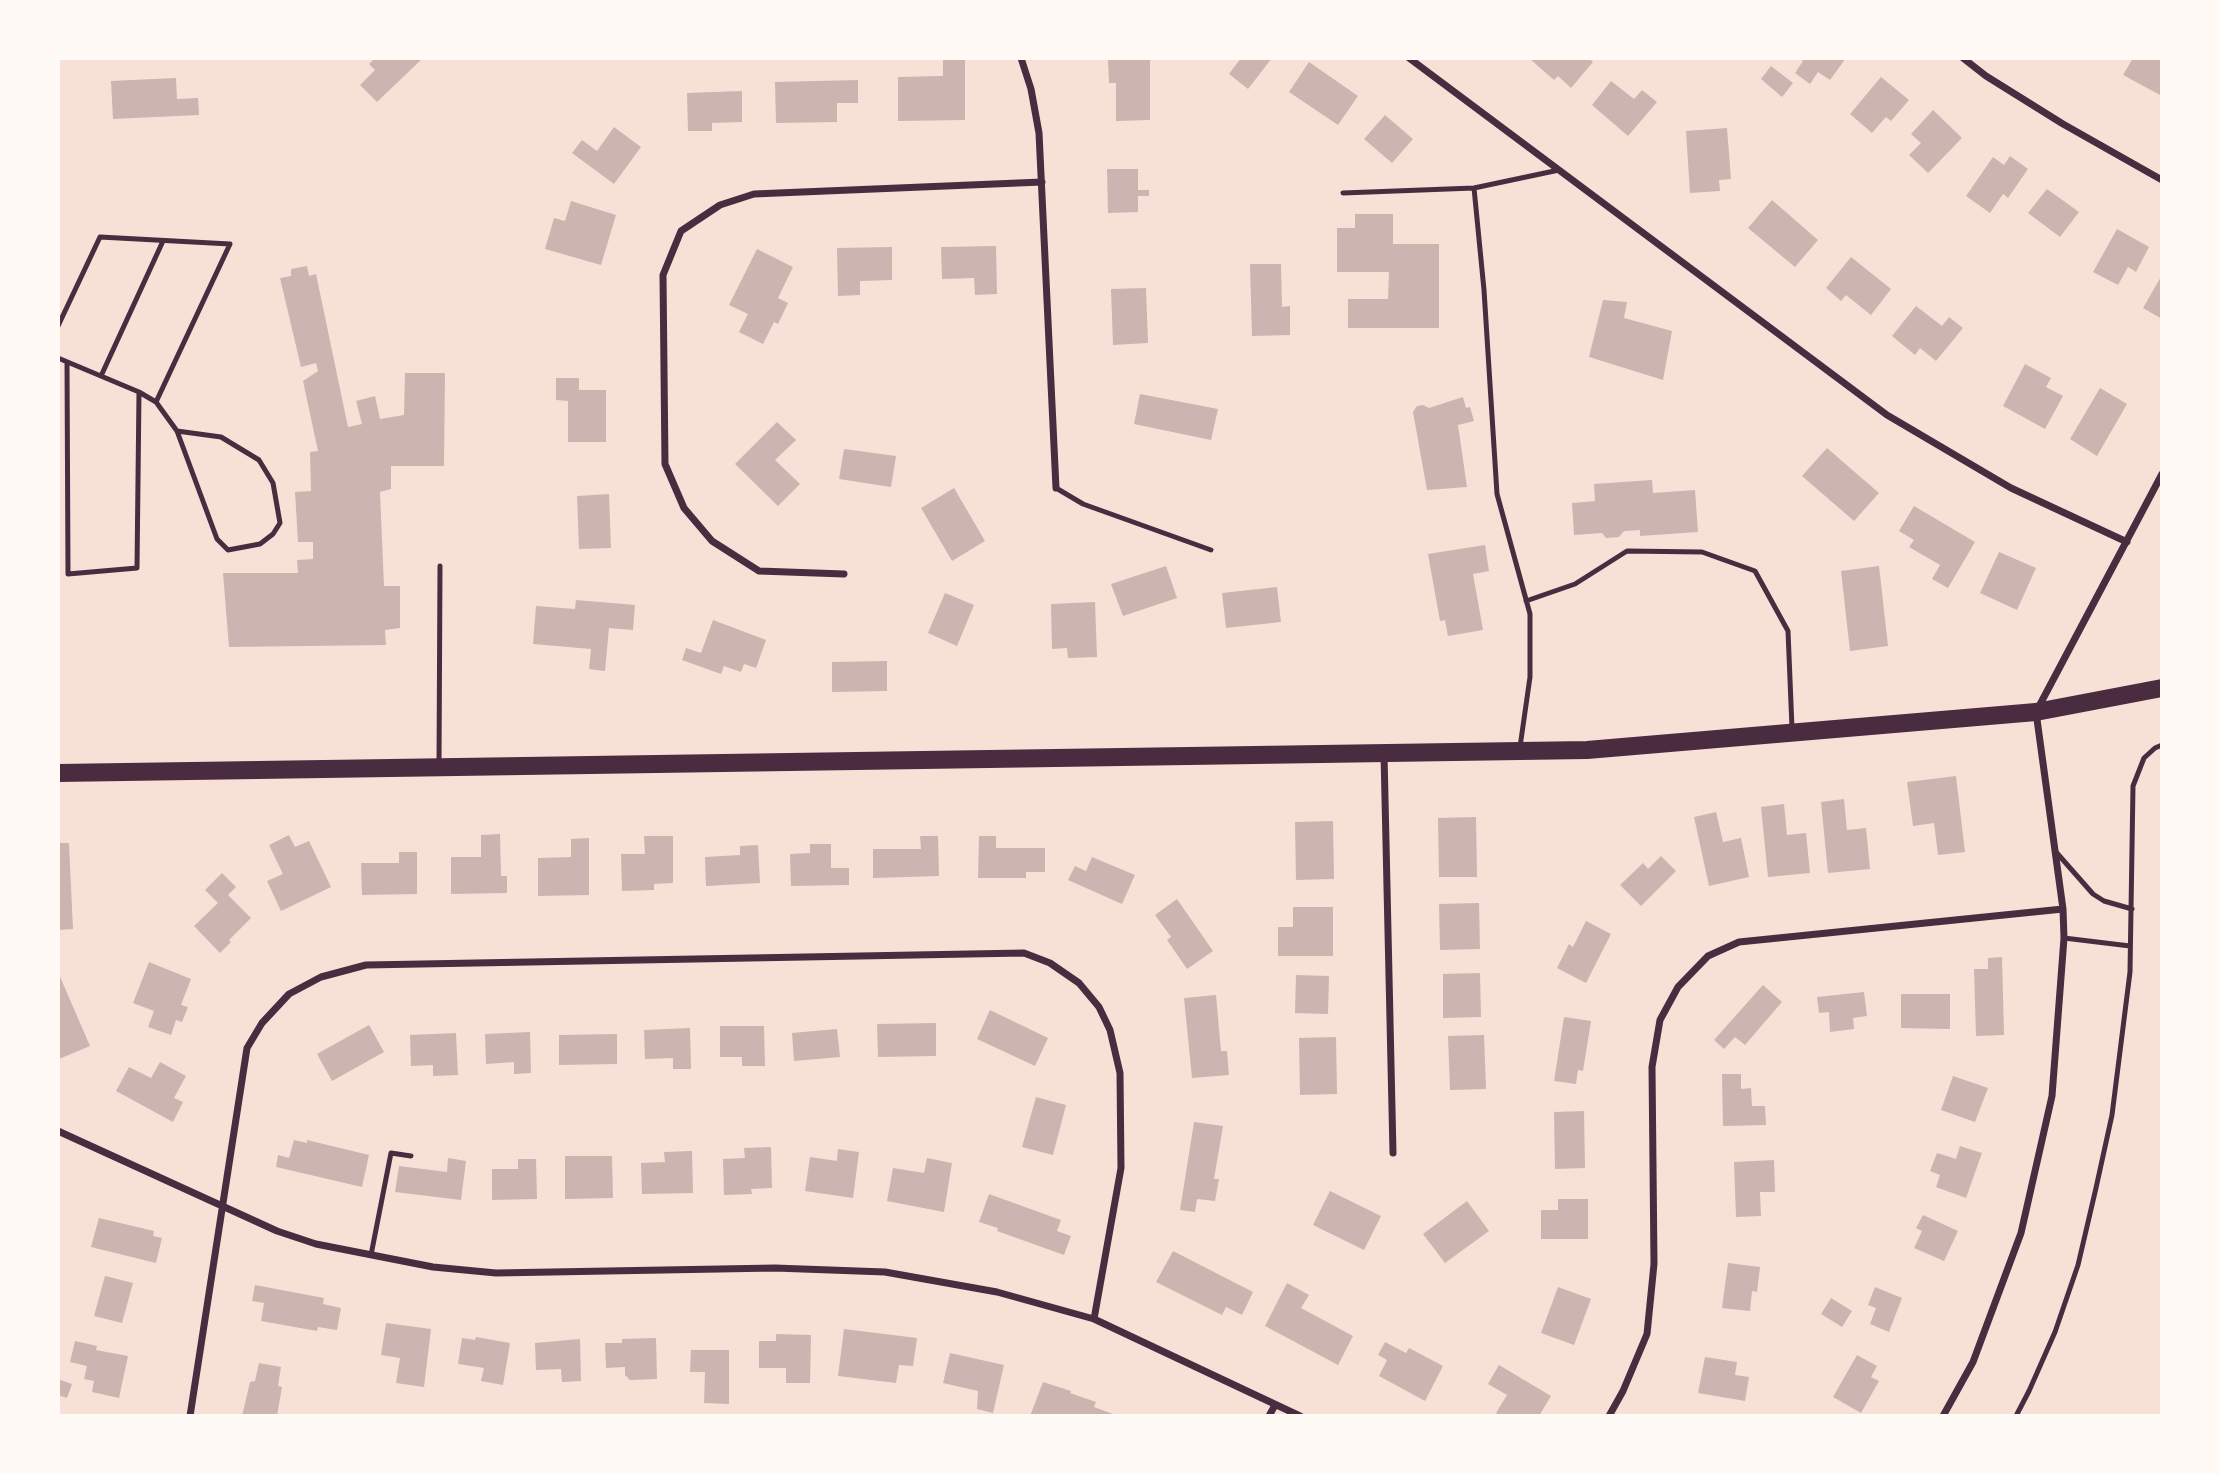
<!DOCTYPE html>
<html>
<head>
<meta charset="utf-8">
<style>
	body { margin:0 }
	#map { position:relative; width:2220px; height:1474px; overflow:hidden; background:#f7e1d7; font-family:Mulish,sans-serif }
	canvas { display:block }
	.frame { position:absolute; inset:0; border:60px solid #fffaf5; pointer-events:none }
</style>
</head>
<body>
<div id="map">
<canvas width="2220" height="1474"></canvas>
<div class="frame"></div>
</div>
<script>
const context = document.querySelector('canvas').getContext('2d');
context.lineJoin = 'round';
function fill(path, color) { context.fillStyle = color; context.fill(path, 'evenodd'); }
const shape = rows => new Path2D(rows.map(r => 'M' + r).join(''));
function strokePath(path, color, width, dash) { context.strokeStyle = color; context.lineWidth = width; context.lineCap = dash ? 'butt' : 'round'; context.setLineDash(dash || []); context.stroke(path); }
const building = shape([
	[375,58,423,58,377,102,360,85,375,70,369,64],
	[943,58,965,58,965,120,898,121,898,77,943,76],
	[1241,58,1272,58,1248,89,1229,74],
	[1531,58,1588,58,1593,62,1571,88,1558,76,1554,80,1530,59],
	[1799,58,1846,58,1830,80,1818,72,1810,84,1795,73,1803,61],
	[2133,58,2159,58,2162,60,2162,96,2123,75],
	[1150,59,1150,120,1116,121,1116,83,1109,83,1108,60],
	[1309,62,1358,96,1338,125,1289,92],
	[1771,66,1793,83,1782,97,1761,79],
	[1881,77,1909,100,1891,121,1886,117,1872,133,1850,114],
	[176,78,177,99,198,98,199,115,113,119,111,81],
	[858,80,858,103,837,103,837,122,776,123,775,82],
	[1611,81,1634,99,1642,90,1657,102,1628,136,1592,105],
	[742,91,742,122,712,123,712,131,688,131,687,93],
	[1933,110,1962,138,1928,173,1909,155,1921,143,1911,134],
	[1385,115,1413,139,1392,163,1364,139],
	[614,127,641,147,614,184,572,153,582,140,597,151],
	[1727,128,1731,179,1719,180,1720,191,1690,193,1686,131],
	[2010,156,2028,169,2008,198,2003,194,1990,213,1966,196,1993,157,2004,165],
	[1107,169,1138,169,1138,190,1149,190,1149,196,1138,196,1138,212,1108,213],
	[2047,189,2079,212,2060,237,2028,213],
	[1772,200,1818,240,1795,267,1748,228],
	[571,201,616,215,601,265,545,249,554,218,565,221],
	[1355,214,1393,214,1393,244,1439,244,1439,328,1348,328,1348,299,1388,299,1389,272,1337,272,1337,228,1355,228],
	[2117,229,2149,247,2136,272,2128,267,2118,285,2093,272],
	[996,246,997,294,975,295,974,278,942,279,941,247],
	[892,247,892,280,860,281,860,295,838,296,837,248],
	[757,249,793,267,778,298,788,303,778,324,774,322,763,344,739,332,748,314,729,305],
	[1851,257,1891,289,1871,315,1846,295,1841,301,1826,288],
	[1250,264,1281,264,1282,307,1290,306,1290,335,1252,336],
	[307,266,309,276,316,274,348,427,362,424,356,401,375,396,380,419,404,415,405,373,445,373,444,466,391,466,391,489,380,492,384,586,400,586,400,628,385,630,386,645,229,647,223,573,298,573,297,560,313,559,313,542,298,542,295,492,311,491,310,452,318,451,303,381,318,371,316,363,301,367,280,278,291,276,291,269],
	[2162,275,2162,319,2143,308],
	[1146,288,1148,343,1113,345,1111,289],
	[1603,300,1627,302,1624,318,1672,331,1663,380,1589,357],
	[1916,306,1942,326,1949,317,1963,328,1936,361,1920,348,1915,355,1892,336],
	[2025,364,2051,378,2046,387,2063,396,2045,429,2003,406],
	[556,378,579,378,579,390,606,390,606,442,568,442,568,401,556,400],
	[2100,388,2127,404,2097,456,2070,439],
	[1140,394,1218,409,1211,440,1134,424],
	[1463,397,1466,408,1470,407,1474,421,1458,425,1467,487,1427,490,1413,412,1417,406,1423,405,1429,408],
	[777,422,796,440,775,460,800,484,778,506,735,464],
	[1827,448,1879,493,1854,521,1802,476],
	[844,449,896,456,891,487,839,479],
	[1652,480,1653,493,1695,490,1698,532,1640,536,1640,530,1624,531,1619,537,1606,538,1602,533,1574,535,1572,503,1595,501,1594,484],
	[954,488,985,541,952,561,921,508],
	[609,494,611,548,579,549,577,496],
	[1914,506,1975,542,1948,588,1932,579,1940,565,1909,547,1914,540,1899,531],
	[1485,545,1489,571,1473,574,1483,630,1448,636,1445,620,1440,621,1428,554],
	[1999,552,2036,568,2017,610,1980,593],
	[1166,566,1177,598,1123,616,1111,584],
	[1879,566,1888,646,1850,651,1841,571],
	[1277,587,1281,622,1226,628,1222,593],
	[945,593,974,605,957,646,928,633],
	[576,600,635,605,633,630,609,628,605,671,589,669,591,649,533,644,536,606,575,609],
	[1095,602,1097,657,1068,658,1067,648,1052,649,1051,604],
	[713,620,766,640,756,668,744,664,741,672,724,666,721,674,682,660,686,648,701,653],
	[887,661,887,691,832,692,832,662],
	[1956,776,1965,852,1938,855,1934,823,1913,826,1907,782],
	[1844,799,1847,830,1866,828,1870,869,1828,873,1821,802],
	[1784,804,1787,835,1806,833,1810,873,1768,877,1761,807],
	[1716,812,1723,842,1741,838,1749,877,1709,886,1694,817],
	[1476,817,1477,877,1439,877,1438,818],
	[1333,821,1334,879,1296,880,1295,822],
	[500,834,501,876,507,876,507,893,451,894,451,857,481,857,481,835],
	[289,835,295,847,309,841,331,887,281,911,267,881,283,874,269,845],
	[644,836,673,836,673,883,654,884,654,890,622,891,621,854,645,854],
	[920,836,938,836,939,876,873,878,873,849,921,849],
	[979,836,996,836,996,848,1045,848,1045,872,1026,872,1026,878,978,878],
	[589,838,589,895,538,896,538,858,571,857,571,839],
	[58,843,69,843,73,929,58,930],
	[810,844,831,844,831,868,849,868,849,885,791,886,790,854,810,853],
	[758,845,760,883,706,886,705,857,740,855,740,846],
	[399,852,417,852,417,894,362,895,361,863,399,863],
	[1661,856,1676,871,1641,906,1620,885,1643,863,1648,869],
	[1092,857,1135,875,1122,904,1068,880,1075,866,1086,871],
	[222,873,236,887,228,895,251,918,229,940,231,942,220,953,194,926,218,903,205,890],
	[1177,899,1213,951,1187,969,1167,940,1171,937,1155,915],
	[1479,903,1480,949,1440,950,1439,904],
	[1293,907,1333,907,1333,956,1278,956,1278,927,1293,927],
	[1586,921,1611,934,1586,983,1557,968,1569,944,1573,947],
	[2002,957,2004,1035,1976,1036,1974,969,1988,969,1988,958],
	[149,962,191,979,181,1005,188,1007,182,1022,176,1020,171,1035,148,1027,154,1011,133,1003],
	[58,972,90,1046,59,1059,58,1055],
	[1480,973,1481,1017,1443,1018,1443,974],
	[1296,975,1329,976,1328,1014,1295,1013],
	[1763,985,1782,1002,1745,1045,1735,1037,1724,1049,1714,1040],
	[1864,992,1867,1016,1853,1018,1854,1029,1830,1032,1829,1012,1819,1013,1817,997],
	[1901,994,1950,994,1950,1029,1901,1028],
	[1216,995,1221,1051,1227,1051,1229,1075,1192,1078,1184,998],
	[990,1010,1048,1038,1035,1066,977,1039],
	[1564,1017,1591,1021,1583,1071,1578,1070,1576,1084,1554,1081],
	[936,1023,936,1056,878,1057,877,1024],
	[369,1025,384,1052,332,1081,317,1054],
	[720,1026,764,1026,765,1066,742,1066,742,1057,720,1057],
	[690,1028,691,1069,673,1069,673,1058,645,1059,644,1030],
	[837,1029,840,1057,794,1061,792,1033],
	[530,1032,531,1073,514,1074,514,1062,486,1064,485,1034],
	[456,1033,458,1075,433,1076,433,1065,411,1066,410,1035],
	[617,1034,617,1064,559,1065,559,1035],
	[1484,1035,1486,1089,1450,1090,1448,1036],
	[1336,1037,1337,1094,1300,1095,1299,1038],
	[160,1062,186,1076,174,1098,183,1102,173,1122,116,1091,129,1067,151,1078],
	[1722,1074,1741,1074,1741,1089,1751,1088,1752,1106,1765,1106,1766,1125,1723,1126],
	[1953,1076,1988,1088,1975,1122,1941,1110],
	[1036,1097,1066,1105,1053,1155,1022,1147],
	[1584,1111,1585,1168,1555,1169,1554,1112],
	[1194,1122,1223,1126,1214,1179,1219,1179,1215,1201,1197,1199,1195,1212,1180,1210],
	[294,1140,307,1143,307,1140,369,1155,362,1187,276,1167,278,1155,289,1158],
	[1960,1146,1982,1153,1966,1198,1936,1187,1940,1175,1930,1171,1937,1153,1956,1159],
	[771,1147,772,1188,751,1189,752,1194,724,1195,723,1159,745,1158,744,1148],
	[838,1149,859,1152,853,1198,805,1191,810,1157,837,1161],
	[692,1151,693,1193,642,1194,641,1163,665,1162,664,1152],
	[565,1156,612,1156,613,1198,565,1199],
	[448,1158,466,1161,461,1200,395,1192,399,1166,447,1172],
	[927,1158,952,1163,944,1212,887,1201,893,1168,924,1173],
	[518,1159,536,1159,537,1199,492,1200,492,1169,518,1169],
	[1774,1160,1775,1192,1760,1192,1761,1216,1736,1217,1734,1162],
	[1330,1191,1381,1216,1364,1250,1313,1225],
	[989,1194,1061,1220,1057,1231,1071,1236,1064,1255,997,1231,998,1228,979,1222],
	[1558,1199,1588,1199,1588,1239,1541,1239,1541,1210,1558,1210],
	[1467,1201,1489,1231,1445,1263,1423,1234],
	[1923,1215,1958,1231,1944,1261,1914,1248,1922,1231,1916,1228],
	[99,1218,154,1231,153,1236,162,1238,156,1263,91,1247],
	[1173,1251,1253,1292,1242,1315,1226,1307,1222,1315,1156,1282],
	[1728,1263,1760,1267,1757,1292,1752,1291,1750,1311,1722,1308],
	[105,1276,133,1283,122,1323,94,1316],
	[1287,1283,1309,1295,1301,1308,1353,1336,1338,1365,1265,1326],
	[255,1285,324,1298,323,1304,341,1308,337,1330,318,1327,317,1331,261,1321,264,1303,252,1301],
	[1558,1287,1591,1299,1574,1345,1541,1333],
	[1875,1287,1902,1298,1889,1332,1870,1324,1876,1308,1868,1305],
	[1831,1298,1852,1311,1842,1327,1821,1314],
	[386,1323,431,1329,424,1387,396,1383,400,1358,381,1355],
	[844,1329,917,1338,913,1366,899,1365,896,1383,838,1376],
	[776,1334,811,1335,810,1383,786,1383,786,1368,759,1368,759,1341,776,1341],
	[476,1337,510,1343,503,1385,481,1381,484,1368,458,1364,462,1338,475,1340],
	[656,1338,657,1379,630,1380,625,1375,625,1367,606,1368,605,1343,622,1343,622,1339],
	[580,1339,581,1381,562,1382,561,1369,536,1370,535,1343],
	[75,1341,97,1346,96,1350,128,1356,119,1398,92,1392,94,1381,84,1379,87,1366,70,1362],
	[1385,1342,1406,1353,1409,1348,1443,1366,1425,1401,1379,1376,1387,1360,1378,1355],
	[691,1350,729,1350,729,1404,704,1403,705,1372,690,1372],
	[950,1353,1004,1365,993,1413,977,1409,978,1391,943,1383],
	[1857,1355,1877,1366,1871,1377,1879,1381,1861,1413,1833,1397],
	[1705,1357,1737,1362,1735,1375,1749,1377,1745,1401,1698,1393],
	[259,1363,281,1367,278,1386,282,1387,277,1416,242,1416,250,1382,255,1381],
	[1499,1365,1551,1396,1539,1416,1501,1416,1496,1413,1507,1395,1488,1384],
	[58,1379,72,1384,67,1398,58,1395],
	[1043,1382,1071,1391,1070,1393,1096,1402,1094,1407,1113,1414,1112,1416,1030,1416]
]);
const service = shape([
	[1343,193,1474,188],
	[58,326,100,237,230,244,156,402,139,392],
	[58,358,139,392,137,568,68,574,67,362],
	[101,376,163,241],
	[156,402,177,431,217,539,228,550,260,544,273,534,280,523,273,483,259,460,221,437,177,431],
	[1056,488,1083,504,1211,550],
	[1526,601,1575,584,1627,551,1702,552,1755,571,1788,631,1792,728],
	[1520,747,1530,677,1530,614,1497,494,1484,290,1474,188,1559,170],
	[439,764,440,566],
	[2056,852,2093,894,2104,901,2132,909],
	[2064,938,2130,946],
	[371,1255,391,1153,411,1156],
	[2016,1416,2029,1391,2055,1332,2078,1265,2096,1188,2112,1115,2130,972,2133,786,2144,758,2155,748,2162,745]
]);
const minor = shape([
	[1021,58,1031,89,1039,133,1056,488],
	[1409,58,1887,415,2011,488,2127,542],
	[1963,58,1986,76,2063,124,2162,180],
	[844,574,759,571,712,541,684,508,665,464,663,275,681,231,720,205,754,194,1042,182],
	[1384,754,1393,1153],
	[58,1131,277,1231,316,1244,433,1267,496,1273,775,1268,885,1272,997,1292,1094,1319,1300,1416],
	[190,1416,247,1048,262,1023,289,994,321,977,366,965,1024,953,1050,963,1079,983,1099,1007,1110,1030,1120,1073,1121,1168,1094,1319],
	[1269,1416,1275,1405],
	[1609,1416,1623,1391,1647,1334,1654,1264,1652,1067,1660,1020,1678,987,1708,956,1739,942,2063,909],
	[1943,1416,1973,1362,2021,1233,2052,1096,2064,938,2063,909,2036,712,2162,474]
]);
const trunk = shape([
	[58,773,1587,750,2036,712,2162,688]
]);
fill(building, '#ccb4b1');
strokePath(service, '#4a2c40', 5);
strokePath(minor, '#4a2c40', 7);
strokePath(trunk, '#4a2c40', 18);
</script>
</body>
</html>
